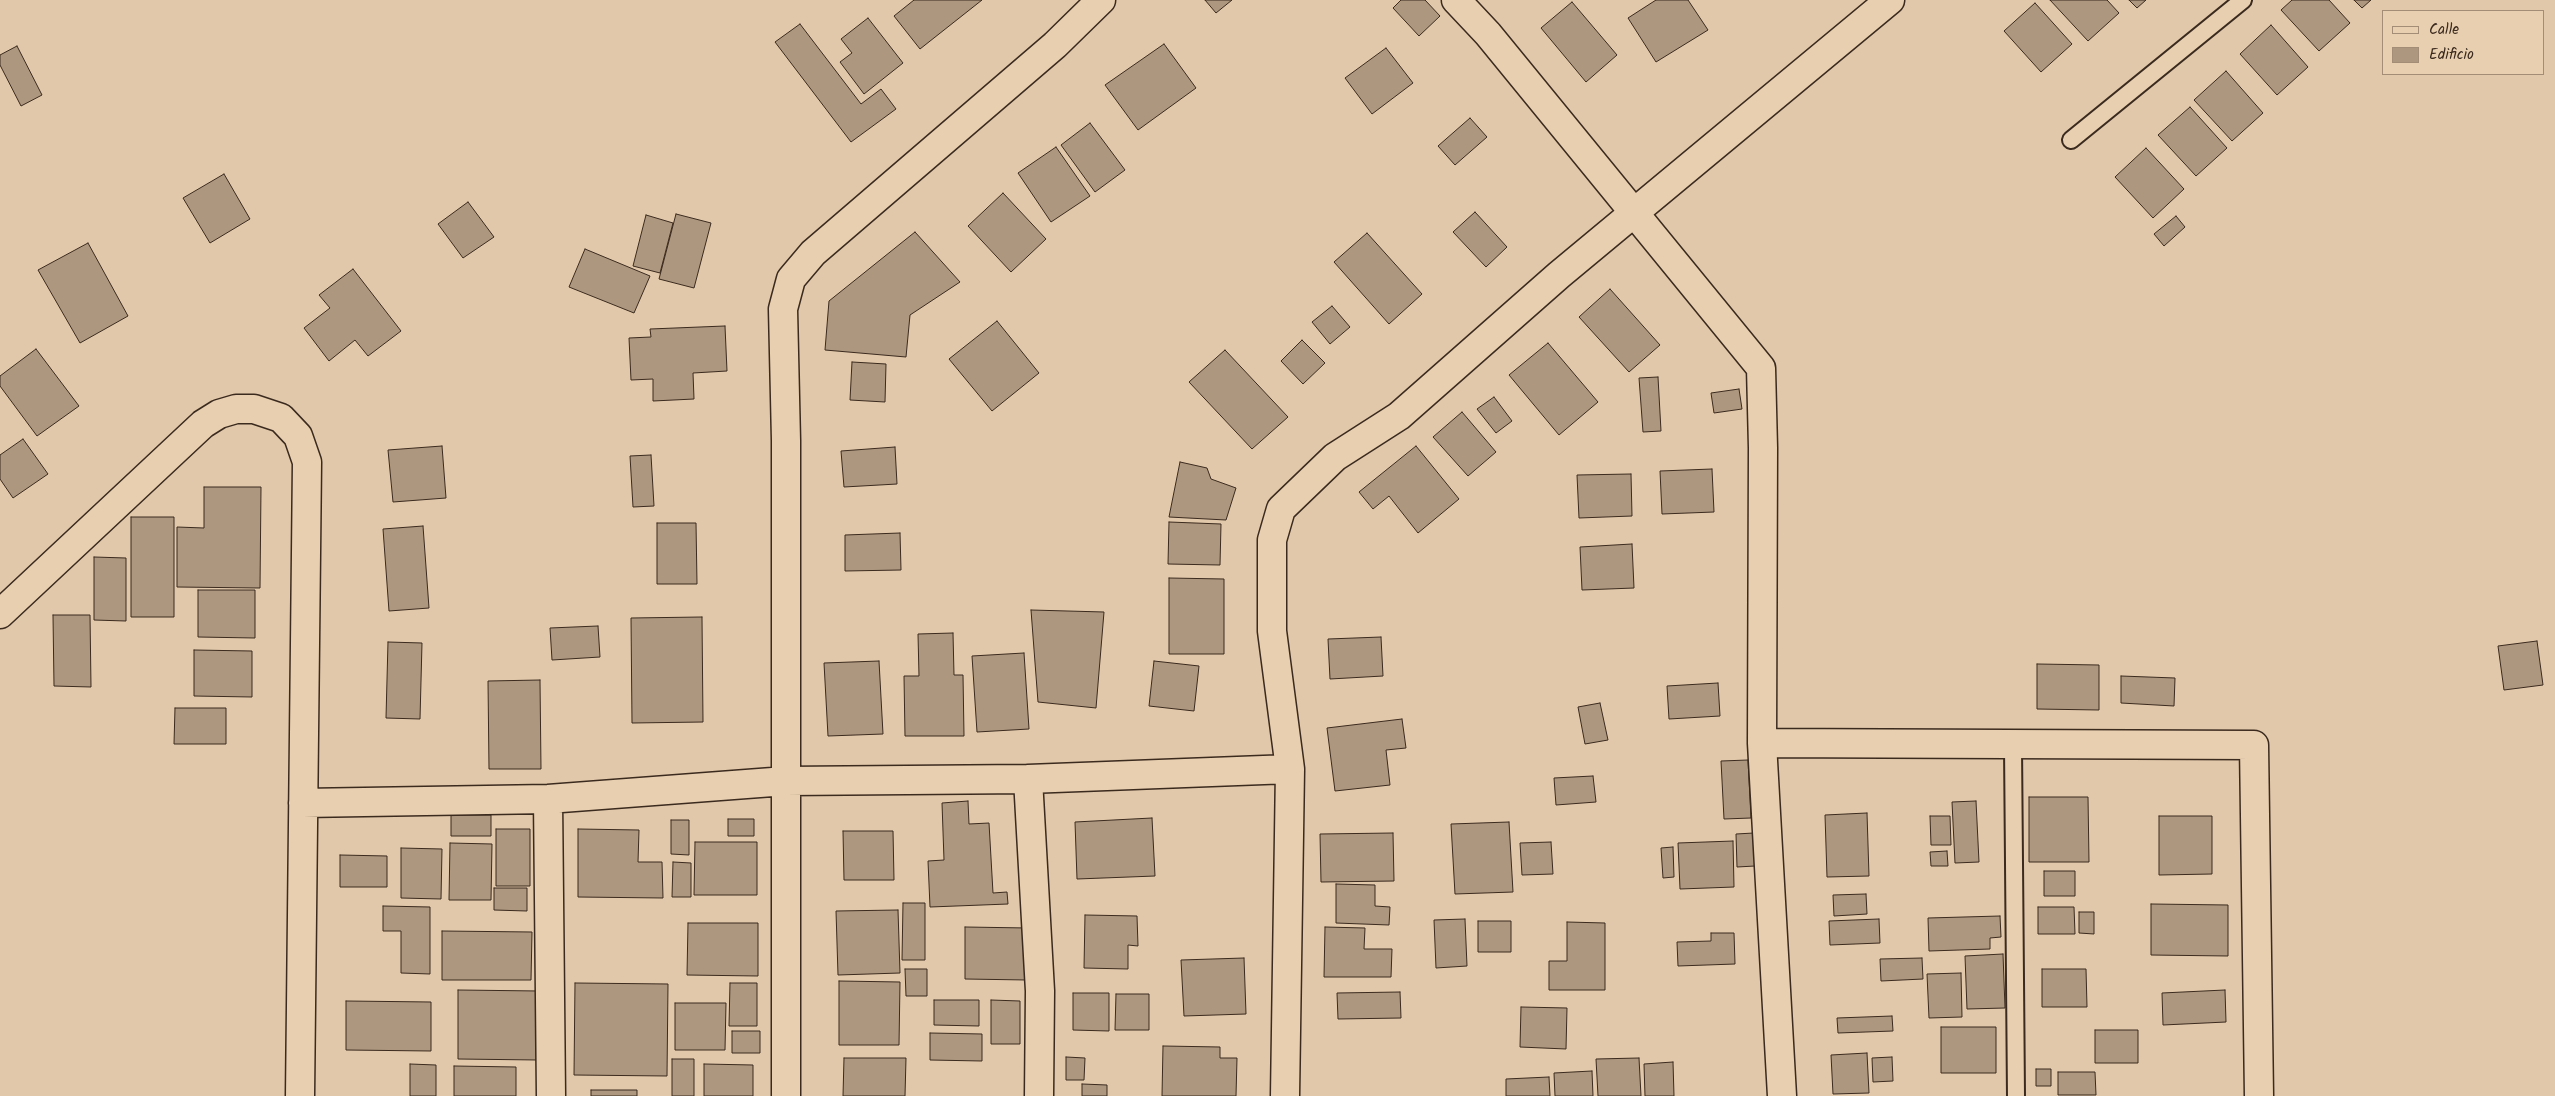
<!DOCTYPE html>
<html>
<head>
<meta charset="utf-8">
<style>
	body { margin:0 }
	#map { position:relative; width:2555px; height:1096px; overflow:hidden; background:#e1c8aa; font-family:Kalam,sans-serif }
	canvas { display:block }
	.legend { position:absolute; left:2382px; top:10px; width:162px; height:65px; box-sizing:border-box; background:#e8cfb0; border:1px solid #a38d76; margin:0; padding:6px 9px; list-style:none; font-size:15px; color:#3b2a1e }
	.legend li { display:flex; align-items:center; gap:10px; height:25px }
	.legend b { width:25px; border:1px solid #a38d76 }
</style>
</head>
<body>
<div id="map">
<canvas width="2555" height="1096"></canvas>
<ul class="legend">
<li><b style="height:6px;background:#e8cfb0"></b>Calle</li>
<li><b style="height:14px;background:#ad977f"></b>Edificio</li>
</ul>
</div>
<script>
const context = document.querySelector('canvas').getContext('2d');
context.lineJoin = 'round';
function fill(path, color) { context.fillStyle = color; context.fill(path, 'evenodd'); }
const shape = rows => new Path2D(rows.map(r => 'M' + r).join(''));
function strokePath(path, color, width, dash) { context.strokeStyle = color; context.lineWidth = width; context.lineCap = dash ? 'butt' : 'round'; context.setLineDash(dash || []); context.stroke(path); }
const building = shape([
	[914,0,982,0,920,49,894,16,914,0],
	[1205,0,1232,0,1216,13,1205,0],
	[1401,0,1425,0,1440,16,1419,36,1393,8,1401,0],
	[1656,0,1688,0,1708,30,1656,62,1628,18,1656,0],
	[2050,0,2107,0,2119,13,2088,41,2050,0],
	[2129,0,2146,0,2137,8,2129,0],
	[2292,0,2329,0,2350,23,2319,51,2281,10,2292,0],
	[2354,0,2371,0,2362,8,2354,0],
	[1572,2,1617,55,1586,82,1541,28,1572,2],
	[2035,3,2072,44,2041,72,2004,31,2035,3],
	[868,18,903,63,864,94,840,62,852,53,841,39,868,18],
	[800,24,861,104,881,89,896,109,851,142,775,42,800,24],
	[2271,25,2308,67,2277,95,2240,54,2271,25],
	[1164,44,1196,88,1138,130,1105,85,1164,44],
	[17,46,42,95,21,106,0,65,0,55,17,46],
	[1386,48,1413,83,1372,114,1345,78,1386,48],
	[2226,71,2263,113,2232,141,2194,100,2226,71],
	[2190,107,2227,148,2196,176,2158,135,2190,107],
	[1470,118,1487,137,1455,165,1438,146,1470,118],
	[1090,123,1125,170,1095,192,1061,145,1090,123],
	[1056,147,1090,196,1051,222,1018,173,1056,147],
	[2146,148,2184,189,2153,218,2115,177,2146,148],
	[224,174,250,219,210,243,183,198,224,174],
	[1003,193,1046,239,1011,272,968,226,1003,193],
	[468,202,494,237,463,258,438,224,468,202],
	[1475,212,1507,247,1486,267,1453,232,1475,212],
	[676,214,711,223,694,288,659,279,676,214],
	[646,215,673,223,660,273,633,266,646,215],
	[2176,216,2185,227,2164,246,2154,234,2176,216],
	[915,232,960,282,910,315,906,357,825,350,829,301,915,232],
	[1367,233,1422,294,1389,324,1334,262,1367,233],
	[88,243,128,316,80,343,38,270,88,243],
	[585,249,650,276,634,313,569,287,585,249],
	[353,269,401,331,368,356,355,340,329,361,304,328,330,308,319,295,353,269],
	[1610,289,1660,345,1629,372,1579,317,1610,289],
	[1332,306,1350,327,1330,344,1312,322,1332,306],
	[997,321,1039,373,992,411,949,359,997,321],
	[725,326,727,371,693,373,694,399,653,401,653,379,631,380,629,338,651,337,650,329,725,326],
	[1302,340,1325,363,1303,384,1281,361,1302,340],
	[1548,343,1598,402,1559,435,1509,375,1548,343],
	[36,349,79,406,37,436,0,386,0,376,36,349],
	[1225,350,1288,417,1252,449,1189,382,1225,350],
	[852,362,886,364,885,402,850,400,852,362],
	[1658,377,1661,431,1643,432,1639,378,1658,377],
	[1739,389,1742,409,1714,413,1711,393,1739,389],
	[1494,397,1512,421,1496,433,1477,409,1494,397],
	[1462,412,1496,452,1468,476,1433,437,1462,412],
	[23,439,48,474,13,498,0,479,0,455,23,439],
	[442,446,446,498,393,502,388,450,442,446],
	[1416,446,1459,499,1418,533,1389,496,1373,509,1359,492,1416,446],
	[895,447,897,484,844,487,841,451,895,447],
	[651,455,654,506,633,507,630,456,651,455],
	[1180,462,1207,468,1211,479,1236,488,1226,520,1169,517,1180,462],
	[1712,469,1714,512,1662,514,1660,471,1712,469],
	[1631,474,1632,516,1579,518,1577,475,1631,474],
	[204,487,261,487,260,588,177,587,177,527,204,528,204,487],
	[131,517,174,517,174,617,131,617,131,517],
	[1169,522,1221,524,1220,565,1168,564,1169,522],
	[657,523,696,523,697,584,657,584,657,523],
	[423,526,429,608,389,611,383,529,423,526],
	[900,533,901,570,845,571,845,535,900,533],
	[1632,544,1634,588,1582,590,1580,547,1632,544],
	[94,557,126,558,126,621,94,620,94,557],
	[1169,578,1224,579,1224,654,1169,654,1169,578],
	[198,590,255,590,255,638,198,637,198,590],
	[1031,610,1104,612,1096,708,1038,702,1031,610],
	[53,615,90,615,91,687,54,686,53,615],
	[702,617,703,722,632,723,631,618,702,617],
	[598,626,600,657,552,660,550,628,598,626],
	[953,633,954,675,963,675,964,736,905,736,904,676,919,676,918,634,953,633],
	[1381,637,1383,676,1330,679,1328,639,1381,637],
	[2537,641,2543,685,2504,690,2498,646,2537,641],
	[388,642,422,643,420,719,386,718,388,642],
	[194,650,252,651,252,697,194,696,194,650],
	[1024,653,1029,729,977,732,972,656,1024,653],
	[879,661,883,734,828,736,824,663,879,661],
	[1154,661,1199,666,1194,711,1149,706,1154,661],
	[2037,664,2099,665,2099,710,2037,709,2037,664],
	[2121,676,2175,678,2174,706,2121,703,2121,676],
	[540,680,541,769,489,769,488,681,540,680],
	[1718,683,1720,716,1669,719,1667,686,1718,683],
	[1600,703,1608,740,1585,744,1578,707,1600,703],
	[175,708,226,708,226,744,174,744,175,708],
	[1402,719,1406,748,1386,750,1390,785,1335,791,1327,728,1402,719],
	[1748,760,1751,818,1724,819,1721,761,1748,760],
	[1593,776,1596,802,1556,805,1554,778,1593,776],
	[2029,797,2088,797,2089,862,2029,862,2029,797],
	[968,801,969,824,989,823,993,893,1007,892,1008,904,930,907,928,861,944,860,942,803,968,801],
	[1976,801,1979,862,1955,863,1952,802,1976,801],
	[1867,813,1869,876,1827,877,1825,815,1867,813],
	[451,815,491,815,491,836,451,836,451,815],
	[1930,816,1950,816,1951,845,1931,845,1930,816],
	[2159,816,2212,816,2212,874,2159,875,2159,816],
	[1152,818,1155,876,1077,879,1075,822,1152,818],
	[728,819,754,819,754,836,728,836,728,819],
	[671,820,689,820,689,855,671,854,671,820],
	[1509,822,1513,892,1455,894,1451,824,1509,822],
	[496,829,530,829,530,886,496,886,496,829],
	[578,829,639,830,638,862,662,862,663,898,578,897,578,829],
	[843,831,893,831,894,880,844,880,843,831],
	[1393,833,1394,881,1321,882,1320,834,1393,833],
	[1754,833,1755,866,1737,867,1736,834,1754,833],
	[1733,841,1734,887,1680,889,1678,843,1733,841],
	[695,842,757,842,757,895,694,895,695,842],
	[1551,842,1553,874,1522,875,1520,843,1551,842],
	[450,843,492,844,491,900,449,900,450,843],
	[1673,847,1674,877,1663,878,1661,848,1673,847],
	[401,848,442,849,441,899,401,898,401,848],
	[1947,851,1948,866,1931,866,1930,852,1947,851],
	[340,855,387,856,387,887,340,887,340,855],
	[673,862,691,863,691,897,672,897,673,862],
	[2044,871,2075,871,2075,896,2044,896,2044,871],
	[1336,884,1375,885,1375,906,1390,907,1389,925,1336,923,1336,884],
	[494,888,527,888,527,911,494,910,494,888],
	[1866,894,1867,914,1834,916,1833,895,1866,894],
	[903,903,925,903,925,960,902,960,903,903],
	[2151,904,2228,905,2228,956,2151,955,2151,904],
	[383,906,430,907,430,974,401,973,401,931,383,931,383,906],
	[2038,907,2074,907,2075,934,2038,934,2038,907],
	[898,910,900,973,838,975,836,911,898,910],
	[2079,912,2094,912,2094,934,2079,933,2079,912],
	[1085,915,1137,916,1138,946,1128,945,1128,969,1084,968,1085,915],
	[2000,916,2001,937,1990,938,1990,949,1929,951,1928,918,2000,916],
	[1465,919,1467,966,1436,968,1434,920,1465,919],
	[1879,919,1880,943,1830,945,1829,921,1879,919],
	[1478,921,1511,921,1511,952,1478,952,1478,921],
	[1567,922,1605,923,1605,990,1549,990,1549,961,1567,961,1567,922],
	[688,923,758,923,758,976,687,975,688,923],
	[965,927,1028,928,1027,980,965,979,965,927],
	[1325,927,1365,928,1364,949,1392,949,1391,977,1324,977,1325,927],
	[442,931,532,932,531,980,442,980,442,931],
	[1711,933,1734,933,1735,964,1678,966,1677,942,1711,941,1711,933],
	[2003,954,2005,1008,1967,1009,1965,956,2003,954],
	[1244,958,1246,1014,1184,1016,1181,960,1244,958],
	[1922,958,1923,979,1881,981,1880,959,1922,958],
	[905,969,927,969,927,996,906,996,905,969],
	[2042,969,2086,969,2087,1007,2042,1007,2042,969],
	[1961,973,1962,1017,1929,1018,1927,974,1961,973],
	[839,981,900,982,899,1045,839,1045,839,981],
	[575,983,668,984,667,1076,574,1075,575,983],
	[730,983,757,983,757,1026,729,1026,730,983],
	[458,990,539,991,538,1060,458,1059,458,990],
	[2225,990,2226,1022,2163,1025,2162,993,2225,990],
	[1400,992,1401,1018,1338,1019,1337,993,1400,992],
	[1073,993,1109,993,1109,1031,1073,1030,1073,993],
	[1116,994,1149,994,1149,1030,1115,1030,1116,994],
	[934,1000,979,1000,979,1026,934,1025,934,1000],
	[991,1000,1020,1001,1020,1044,991,1044,991,1000],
	[346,1001,431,1002,431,1051,346,1050,346,1001],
	[675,1003,726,1003,725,1050,675,1050,675,1003],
	[1521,1007,1567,1008,1566,1049,1520,1047,1521,1007],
	[1892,1016,1893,1031,1838,1033,1837,1018,1892,1016],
	[1941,1027,1996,1027,1996,1073,1941,1073,1941,1027],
	[2095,1030,2138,1030,2138,1063,2095,1063,2095,1030],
	[732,1031,760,1031,760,1053,732,1053,732,1031],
	[930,1033,982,1034,982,1061,930,1060,930,1033],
	[1163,1046,1220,1047,1220,1058,1237,1058,1236,1096,1162,1096,1163,1046],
	[1867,1053,1869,1093,1833,1094,1831,1055,1867,1053],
	[1066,1057,1085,1058,1084,1080,1066,1080,1066,1057],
	[1892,1057,1893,1081,1873,1082,1872,1058,1892,1057],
	[844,1058,906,1058,905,1096,843,1096,844,1058],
	[1639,1058,1641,1096,1598,1096,1596,1059,1639,1058],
	[672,1059,694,1059,694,1096,672,1096,672,1059],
	[1673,1062,1674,1096,1645,1096,1644,1064,1673,1062],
	[410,1064,436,1065,436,1096,410,1096,410,1064],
	[704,1064,753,1065,753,1096,704,1096,704,1064],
	[454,1066,516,1067,516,1096,454,1096,454,1066],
	[2036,1069,2051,1069,2051,1086,2036,1086,2036,1069],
	[1592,1071,1593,1096,1555,1096,1554,1073,1592,1071],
	[2058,1072,2095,1072,2096,1095,2058,1095,2058,1072],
	[1549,1077,1550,1096,1506,1096,1506,1079,1549,1077],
	[1082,1084,1107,1085,1107,1096,1082,1096,1082,1084],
	[591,1090,637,1090,637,1096,591,1096,591,1090]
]);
const lane = shape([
	[2071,140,2243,0],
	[2013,746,2016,1096]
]);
const street = shape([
	[1456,0,1488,34,1761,368,1763,448,1762,743,1782,1096],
	[0,614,203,424,219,414,236,409,254,409,281,418,298,436,307,462,300,1096],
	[1762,743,2254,745,2259,1096],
	[1028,779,1040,991,1039,1096],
	[548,799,551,1096],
	[303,803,548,799,786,781,1028,779,1290,769],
	[786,1096,786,441,783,309,791,279,813,253,1055,45,1101,0],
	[1285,1096,1290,769,1272,631,1272,540,1281,509,1335,457,1399,416,1559,275,1890,0]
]);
fill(building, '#ad977f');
strokePath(building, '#3b2a1e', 1);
strokePath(lane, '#3b2a1e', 20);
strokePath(street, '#3b2a1e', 31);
strokePath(lane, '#e8cfb0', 16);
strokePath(street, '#e8cfb0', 28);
</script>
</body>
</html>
